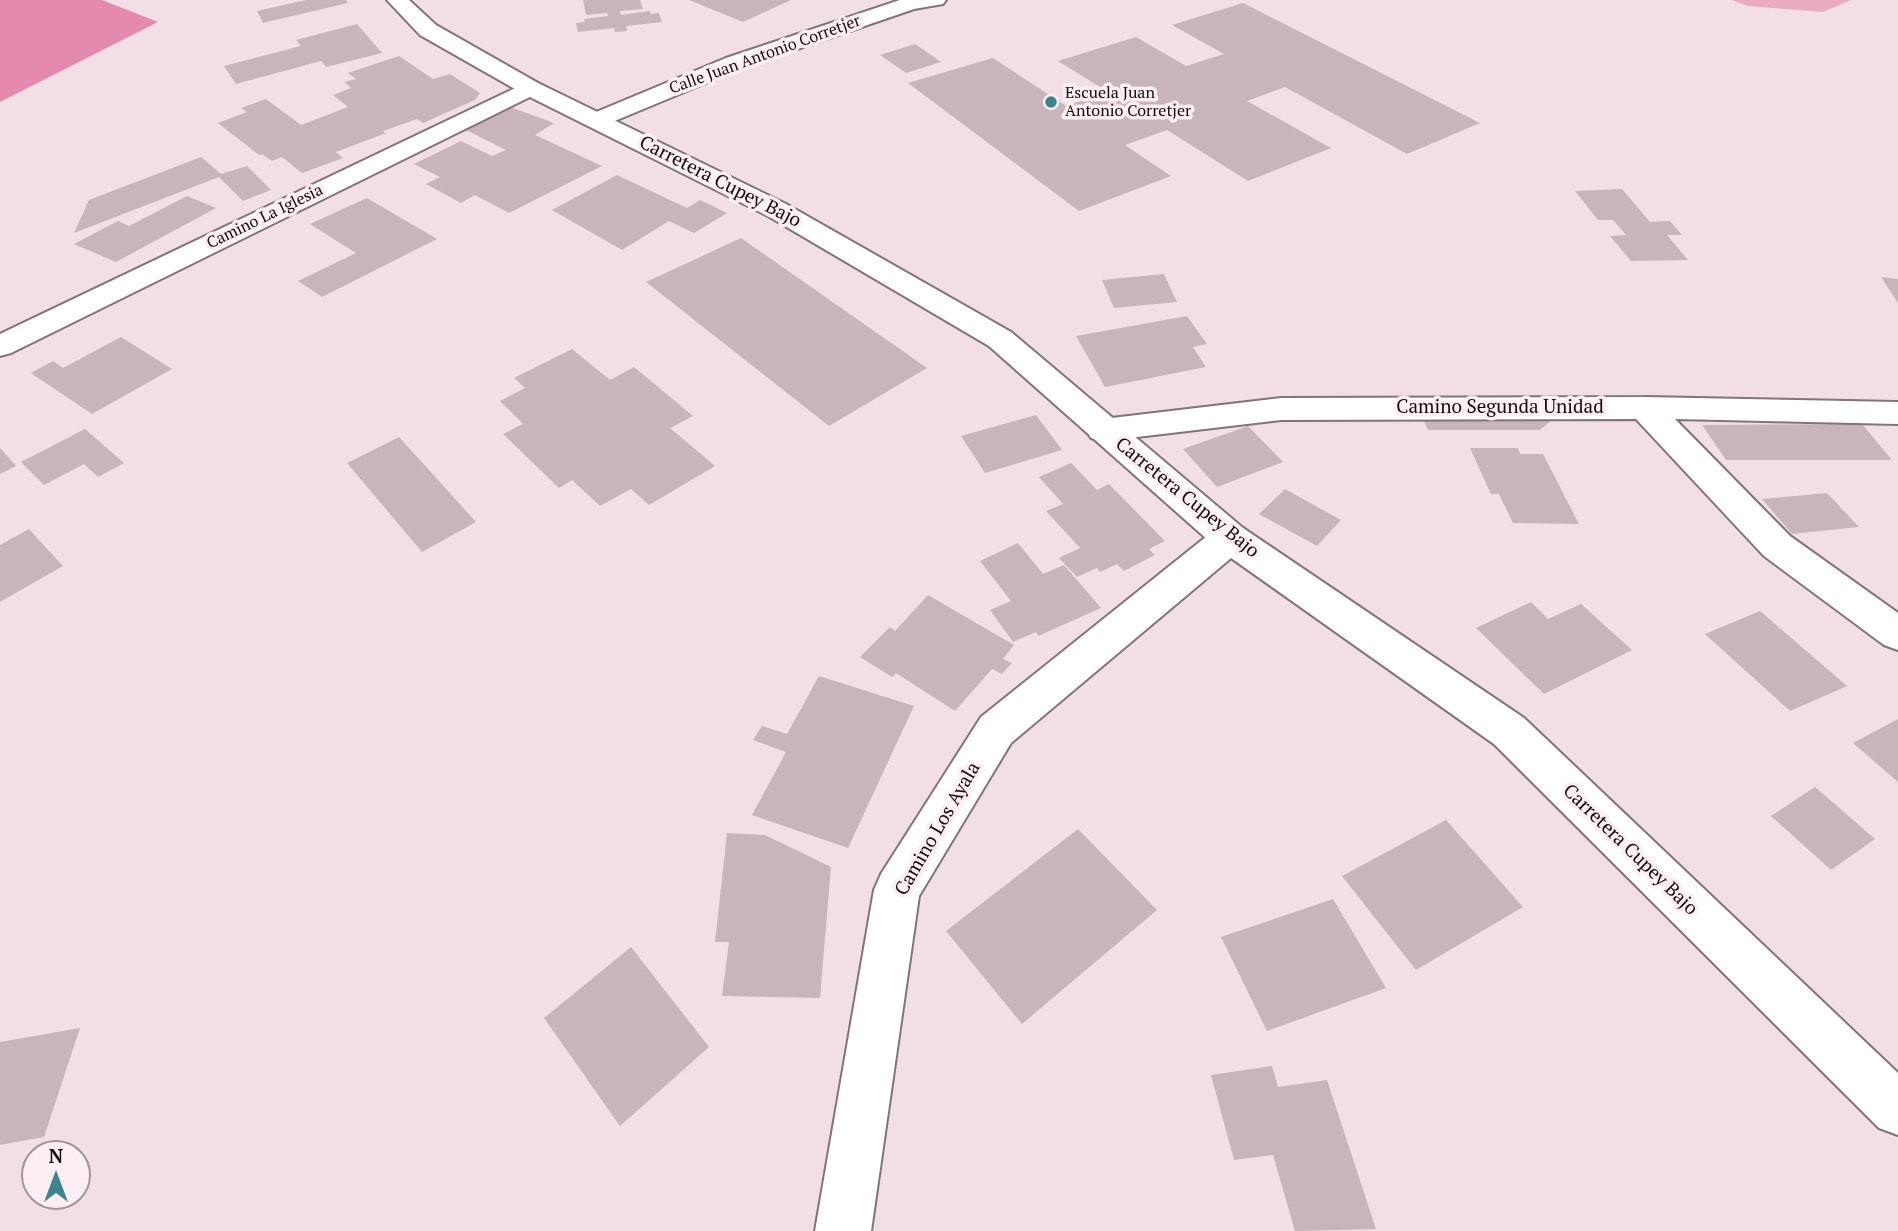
<!DOCTYPE html>
<html>
<head>
<meta charset="utf-8">
<style>
	body { margin:0 }
	#map { position:relative; width:1898px; height:1231px; overflow:hidden; background:#f2dfe6; font-family:"PT Serif",serif }
	canvas { display:block }
	.north { position:absolute; left:21px; top:1140px; width:70px; height:70px; box-sizing:border-box; background:#fdeef3; border:2px solid #9f9498; border-radius:50%; rotate:0deg; font-size:19px; font-weight:700; line-height:28px; text-align:center; color:#130d0f }
	.north::after { content:''; display:block; margin:auto; width:24px; height:32px; background:#3d858d; clip-path:polygon(50% 0,100% 100%,50% 72%,0 100%) }
</style>
</head>
<body>
<div id="map">
<canvas width="1898" height="1231"></canvas>
<div class="north">N</div>
</div>
<script>
const context = document.querySelector('canvas').getContext('2d');
context.lineJoin = 'round';
function fill(path, color) { context.fillStyle = color; context.fill(path, 'evenodd'); }
const shape = rows => new Path2D(rows.map(r => 'M' + r).join(''));
function strokePath(path, color, width, dash) { context.strokeStyle = color; context.lineWidth = width; context.lineCap = dash ? 'butt' : 'round'; context.setLineDash(dash || []); context.stroke(path); }
function label(font, color, halo, rows, align = 'center') {
  context.font = font + ' "PT Serif",serif'; context.lineWidth = 7; context.setLineDash([]); context.textBaseline = 'middle'; context.strokeStyle = halo; context.fillStyle = color; for (const [text, x, y, turn = 0] of rows) {
    context.save(); context.translate(x, y); context.rotate((+turn || 0) * Math.PI / 180); context.textAlign = isNaN(turn) ? turn : align; if (halo) context.strokeText(text, 0, 0); context.fillText(text, 0, 0); context.restore();
  }
}
const green = shape([
	[1732,0,1851,0,1823,12,1748,6]
]);
const forest = shape([
	[0,0,102,0,158,22,0,102]
]);
const building = shape([
	[306,0,346,0,348,3,263,23,257,11],
	[583,0,640,0,643,9,620,11,621,15,650,11,651,14,659,13,662,22,626,26,627,31,615,32,614,28,578,32,576,23,585,22,584,19,608,16,607,13,586,15],
	[689,0,791,0,743,22],
	[1243,3,1480,123,1407,154,1285,87,1247,101,1331,148,1248,181,1167,130,1125,145,1171,176,1079,211,908,83,993,58,1066,106,1108,92,1058,61,1136,37,1186,66,1224,54,1172,25],
	[357,24,382,53,326,67,321,61,236,84,224,66,301,46,296,40],
	[915,44,941,62,906,73,880,55],
	[399,56,433,79,450,74,480,93,475,100,423,123,417,119,383,131,386,133,336,152,343,158,302,173,282,157,272,161,262,154,259,155,218,123,247,112,241,108,266,99,301,125,348,107,333,95,351,88,344,82,356,79,348,73],
	[513,108,554,123,535,135,602,166,509,213,475,195,461,203,426,184,440,177,414,164,461,141,492,156,506,150,462,128,495,111],
	[201,157,221,174,247,166,271,190,243,201,219,177,74,233,89,200],
	[617,175,687,208,700,200,727,213,694,233,669,221,622,250,552,210],
	[1622,189,1650,222,1670,221,1682,235,1667,235,1688,260,1631,261,1610,236,1626,235,1613,220,1598,220,1575,191],
	[187,196,216,208,116,262,74,244,118,221,129,226],
	[367,198,437,239,322,297,298,281,356,253,310,224],
	[741,238,927,368,829,426,646,282],
	[1164,274,1177,302,1114,308,1102,280],
	[1881,277,1898,279,1898,303],
	[1187,316,1207,344,1193,347,1206,367,1105,387,1076,336],
	[121,337,172,369,92,414,31,373,53,361,63,368],
	[572,349,610,380,634,367,693,416,670,428,715,466,649,505,631,489,600,506,572,480,559,488,503,434,523,424,500,401,525,388,514,378],
	[1547,411,1552,420,1540,430,1428,430,1420,412],
	[1036,415,1062,450,985,473,961,436],
	[1862,424,1892,460,1726,460,1702,425],
	[1248,426,1283,462,1217,487,1183,449],
	[85,429,124,463,98,477,84,464,44,485,21,462],
	[399,437,476,522,422,552,347,463],
	[0,448,16,466,0,474],
	[1470,448,1518,448,1520,454,1543,454,1579,524,1513,523,1499,494,1491,494],
	[1071,463,1097,490,1109,484,1165,541,1149,549,1155,555,1124,571,1117,564,1100,572,1097,568,1077,577,1059,558,1080,548,1046,511,1063,504,1039,477],
	[1285,489,1341,520,1317,546,1259,514],
	[1827,493,1859,527,1792,534,1762,499],
	[29,529,63,566,0,602,0,545],
	[1018,543,1043,574,1064,565,1101,608,1038,636,1036,632,1013,642,990,610,1011,601,980,561],
	[928,595,1014,645,1003,659,1012,663,1002,674,992,669,955,711,896,673,892,677,860,657,890,627,895,631],
	[1531,602,1548,619,1581,604,1632,650,1544,694,1476,628],
	[1760,611,1847,686,1790,711,1705,634],
	[819,676,914,706,848,848,752,815,786,752,753,740,762,726,787,734],
	[1898,719,1898,782,1853,743],
	[1815,787,1875,839,1831,870,1771,816],
	[1446,820,1523,907,1416,970,1342,876],
	[1078,829,1157,910,1022,1024,946,931],
	[727,833,765,835,831,867,820,998,722,996,729,942,715,942],
	[1333,899,1386,988,1267,1031,1221,937],
	[631,947,709,1047,620,1126,544,1018],
	[80,1028,44,1137,0,1145,0,1042],
	[1272,1066,1278,1087,1327,1080,1376,1229,1295,1231,1273,1155,1234,1160,1211,1075]
]);
const minor = shape([
	[900,0,946,0,943,4,914,9,742,68,605,125,597,127,589,125,585,120,589,115,726,58,900,0],
	[530,81,538,83,542,88,538,93,11,353,0,356,0,334,530,81],
	[1645,397,1898,402,1898,424,1675,419,1790,536,1898,613,1898,650,1884,645,1764,556,1636,419,1281,420,1103,441,1091,438,1086,430,1091,422,1103,419,1281,398,1645,397],
	[1230,525,1243,528,1248,538,1243,548,1011,743,919,896,871,1231,815,1231,874,890,881,874,981,717,1217,528,1230,525]
]);
const tertiary = shape([
	[387,0,409,0,436,25,538,83,786,204,1011,332,1243,528,1524,718,1898,1073,1898,1135,1879,1128,1494,744,1217,548,989,346,768,216,522,93,420,35,387,0]
]);
const markers = [
	[1051,102,7,"#3d858d"]
];
const farStreetnames = [
	["Calle Juan Antonio Corretjer",765,55,-20],
	["Camino La Iglesia",265,217,-26]
];
const farPoinames = [
	["Escuela Juan",1065,93],
	["Antonio Corretjer",1065,111]
];
const streetNames = [
	["Carretera Cupey Bajo",720,182,27],
	["Camino Segunda Unidad",1500,408],
	["Carretera Cupey Bajo",1187,498,39],
	["Camino Los Ayala",938,829,-60],
	["Carretera Cupey Bajo",1630,850,44]
];
fill(green, '#e9abc2');
fill(forest, '#e58aaf');
fill(building, '#c7b5bb');
strokePath(minor, '#837379', 4);
strokePath(tertiary, '#837379', 4);
fill(minor, '#fff');
fill(tertiary, '#fff');
for (const [x, y, r, color] of markers) { const dot = new Path2D(); dot.arc(x, y, r, 0, 2 * Math.PI); context.fillStyle = color; context.fill(dot); strokePath(dot, '#fdeef3', 2.5); }
label('16px', '#130d0f', '#fdeef3', farStreetnames);
label('16px', '#130d0f', '#fdeef3', farPoinames, 'left');
label('19px', '#130d0f', '#fdeef3', streetNames);
</script>
</body>
</html>
